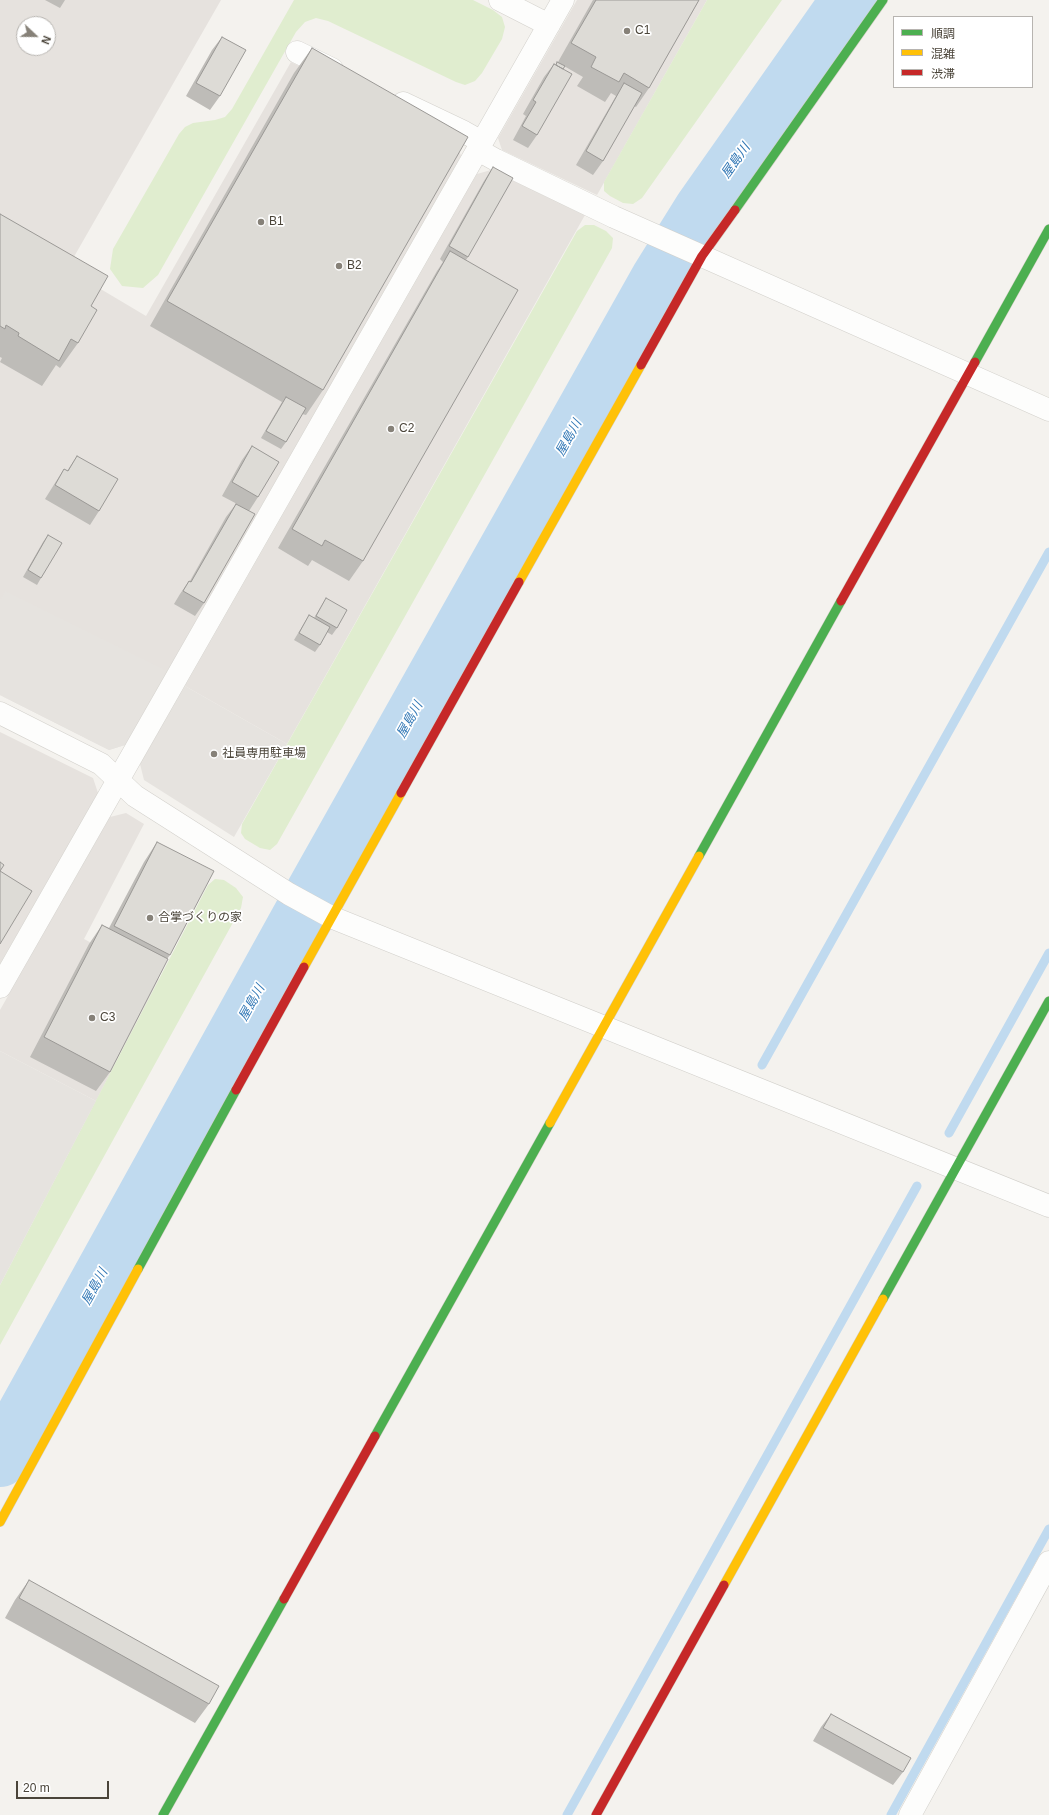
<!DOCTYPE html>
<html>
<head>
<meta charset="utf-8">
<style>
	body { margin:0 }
	#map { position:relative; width:1049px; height:1815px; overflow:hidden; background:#f4f2ee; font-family:Arial,"Noto Sans JP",sans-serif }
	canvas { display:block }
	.legend { position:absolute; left:893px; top:16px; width:140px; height:72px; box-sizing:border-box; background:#fff; border:1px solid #b7b4b0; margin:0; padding:5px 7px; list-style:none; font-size:12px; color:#4a4439 }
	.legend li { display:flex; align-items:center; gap:8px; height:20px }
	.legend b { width:20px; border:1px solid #b7b4b0 }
	.north { position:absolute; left:16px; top:16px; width:40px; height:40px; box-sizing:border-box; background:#fff; border:1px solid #b7b4b0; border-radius:50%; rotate:112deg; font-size:11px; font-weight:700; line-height:16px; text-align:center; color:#4a4439 }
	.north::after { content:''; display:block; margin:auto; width:14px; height:18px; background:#868178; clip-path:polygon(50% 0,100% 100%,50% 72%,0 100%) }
	.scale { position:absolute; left:16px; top:1781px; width:93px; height:18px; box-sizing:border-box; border:2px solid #4a4439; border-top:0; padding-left:5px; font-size:12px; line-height:14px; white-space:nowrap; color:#4a4439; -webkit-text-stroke:3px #fff; paint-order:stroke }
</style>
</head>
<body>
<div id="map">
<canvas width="1049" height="1815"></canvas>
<ul class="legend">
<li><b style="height:5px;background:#4caf50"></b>順調</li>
<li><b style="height:5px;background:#ffc107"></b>混雑</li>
<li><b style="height:5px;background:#c62828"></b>渋滞</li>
</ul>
<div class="north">N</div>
<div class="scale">20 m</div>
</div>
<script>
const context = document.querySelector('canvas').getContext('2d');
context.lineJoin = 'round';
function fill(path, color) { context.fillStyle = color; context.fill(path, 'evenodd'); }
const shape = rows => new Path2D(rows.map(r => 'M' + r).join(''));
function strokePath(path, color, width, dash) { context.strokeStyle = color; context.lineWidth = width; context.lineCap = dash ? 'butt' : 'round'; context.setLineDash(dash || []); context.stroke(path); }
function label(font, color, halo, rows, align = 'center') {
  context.font = font + ' Arial,"Noto Sans JP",sans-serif'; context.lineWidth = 3.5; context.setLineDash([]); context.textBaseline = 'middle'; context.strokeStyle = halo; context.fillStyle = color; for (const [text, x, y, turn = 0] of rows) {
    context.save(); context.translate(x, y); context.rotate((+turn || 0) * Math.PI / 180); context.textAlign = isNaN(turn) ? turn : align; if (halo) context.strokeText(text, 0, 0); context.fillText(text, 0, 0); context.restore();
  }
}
const industrial = shape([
	[0,0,221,0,67,269,146,316,291,62,456,141,461,156,125,745,109,750,0,695],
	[24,24,48,24,48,48,24,48],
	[577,0,707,0,597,195,502,150,498,138],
	[491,170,585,215,287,744,185,686,477,174],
	[0,732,93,778,98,793,0,964],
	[126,813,144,824,84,939,159,979,96,1101,0,1051,0,1010,110,817]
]);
const green = shape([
	[294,0,473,0,493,10,502,17,505,27,502,39,482,73,475,81,465,85,456,82,328,21,316,18,305,22,296,32,158,275,143,288,122,286,110,269,113,249,179,134,185,127,193,123,215,120,225,117,232,109],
	[707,0,782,0,642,198,633,204,623,203,610,196,604,191,604,182],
	[585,225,594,225,606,231,613,238,612,248,277,844,270,850,260,848,245,839,241,833,242,824,577,231],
	[215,879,224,880,236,888,243,897,241,908,0,1345,0,1285,208,885]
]);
const parking = shape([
	[5,591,167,671,125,745,109,750,0,695,0,600],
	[185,686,287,744,234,837,144,780,140,764],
	[0,1051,96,1101,0,1285]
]);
const stream = shape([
	[762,1065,1049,552],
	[949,1133,1049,953],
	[567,1815,917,1186],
	[891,1815,1049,1529]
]);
const river = shape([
	[0,1459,307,904,659,278,702,209,849,0]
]);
const street = shape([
	[500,0,549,25],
	[297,52,332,69],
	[403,103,464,132,482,142],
	[478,150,496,160,614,217,1049,410],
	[0,713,101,764,135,796,289,894,331,917,1049,1206],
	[0,987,563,0],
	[910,1815,1049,1562]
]);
const fast = shape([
	[735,210,883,0],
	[975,362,1049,229],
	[699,856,841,601],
	[138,1269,236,1090],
	[883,1299,1049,1001],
	[375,1436,550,1123],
	[163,1815,284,1599]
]);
const slow = shape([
	[519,582,641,365],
	[304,967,401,793],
	[550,1123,699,856],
	[0,1522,138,1269],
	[724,1585,883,1299]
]);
const jam = shape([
	[641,365,702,256,735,210],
	[841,601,975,362],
	[401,793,519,582],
	[236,1090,304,967],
	[284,1599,375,1436],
	[596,1815,724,1585]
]);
const wall = shape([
	[45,0,65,0,60,8],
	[593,0,699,0,649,88,636,107,634,106,603,161,593,175,576,165,616,96,611,93,605,102,577,86,583,77,564,66,537,135,528,148,513,140,526,116,523,114,544,77,554,64,555,65,558,62],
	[222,37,220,96,210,110,186,96,212,50],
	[312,48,323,390,306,415,302,414,286,442,281,449,261,438,282,402,150,326,294,73],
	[493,167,468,257,466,260,363,561,349,581,312,560,308,566,278,548,437,271,443,262,440,259,484,181],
	[0,214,91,306,78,343,60,368,56,365,42,386,0,362,2,358,0,357],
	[252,446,258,497,249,511,204,603,195,616,174,604,180,594,189,581,190,581,226,517,236,504,239,505,222,496,242,460],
	[77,456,99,511,90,525,45,499,55,483,64,469,67,471],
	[48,535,41,578,37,585,23,577,43,542],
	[326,598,337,628,332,635,327,632,320,645,315,652,294,640,309,615,314,618],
	[157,842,170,955,167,959,110,1072,96,1091,30,1057,89,944,102,925,109,928,144,862],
	[29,1580,209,1704,195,1723,5,1618,15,1600],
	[831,1714,903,1772,893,1785,813,1741,821,1727]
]);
const building = shape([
	[596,0,699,0,649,88,624,73,619,82,591,67,596,57,571,43,596,0],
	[222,37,246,50,220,96,196,83,222,37],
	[312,48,468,137,323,390,167,301,312,48],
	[557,62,565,66,563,69,556,65,557,62],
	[554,64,572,74,537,135,522,126,536,102,533,100,554,64],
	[624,83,642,93,603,161,586,151,624,83],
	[493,167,513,178,468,257,449,246,493,167],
	[0,214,108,276,91,306,97,310,78,343,71,339,59,361,18,336,19,333,6,325,5,329,0,326,0,214],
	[450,251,518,290,363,561,325,540,322,546,292,529,450,251],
	[286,397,306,408,286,442,266,431,286,397],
	[252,446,279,462,258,497,232,482,252,446],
	[77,456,118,479,99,511,55,485,64,469,68,471,77,456],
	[236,504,255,514,204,603,183,591,189,581,191,582,236,504],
	[48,535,62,543,41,578,28,570,48,535],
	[326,598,347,610,337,628,316,616,326,598],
	[309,615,330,627,320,645,299,633,309,615],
	[157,842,214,871,170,955,114,926,157,842],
	[0,862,4,865,0,871,0,862],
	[0,871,32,891,0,944,0,871],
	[102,925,168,959,110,1072,44,1037,102,925],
	[29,1580,219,1686,209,1704,19,1598,29,1580],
	[831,1714,911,1758,903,1772,823,1728,831,1714]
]);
const markers = [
	[627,31,4,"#868178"],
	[261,222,4,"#868178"],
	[339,266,4,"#868178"],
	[391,429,4,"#868178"],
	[214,754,4,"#868178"],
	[150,918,4,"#868178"],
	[92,1018,4,"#868178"]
];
const poiNames = [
	["C1",635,31],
	["B1",269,222],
	["B2",347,266],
	["C2",399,429],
	["社員専用駐車場",222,754],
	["合掌づくりの家",158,918],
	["C3",100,1018]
];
const waterNames = [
	["屋島川",736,161,-55],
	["屋島川",569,438,-61],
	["屋島川",410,720,-61],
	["屋島川",252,1003,-61],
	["屋島川",95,1287,-61]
];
fill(industrial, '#e6e2de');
fill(green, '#e0edcf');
fill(parking, '#e6e3df');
strokePath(stream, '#c0daef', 9);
strokePath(river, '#c0daef', 56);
strokePath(street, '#d2d0cb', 23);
strokePath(fast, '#d2cfc5', 10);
strokePath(slow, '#d2cfc5', 10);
strokePath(jam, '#d2cfc5', 10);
strokePath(street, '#fdfdfc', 22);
strokePath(fast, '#4caf50', 9);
strokePath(slow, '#ffc107', 9);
strokePath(jam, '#c62828', 9);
fill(wall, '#bebcb8');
fill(building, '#dddbd6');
strokePath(building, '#9b9996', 1);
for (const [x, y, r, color] of markers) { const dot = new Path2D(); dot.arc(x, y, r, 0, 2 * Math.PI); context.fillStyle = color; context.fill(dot); strokePath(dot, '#fff', 1.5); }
label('12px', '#4a4439', '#fff', poiNames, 'left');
label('italic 13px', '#3278b6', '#fff', waterNames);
</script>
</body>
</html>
